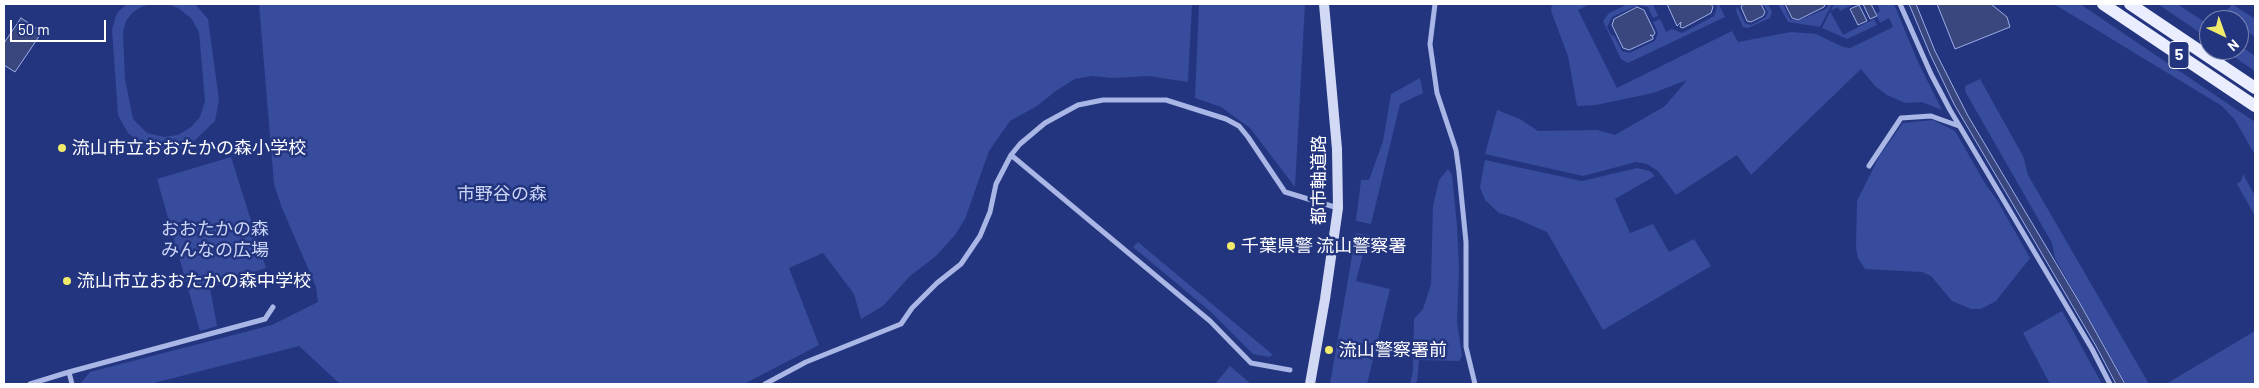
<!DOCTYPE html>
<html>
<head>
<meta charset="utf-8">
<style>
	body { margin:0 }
	#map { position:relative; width:2259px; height:388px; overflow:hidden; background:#23357f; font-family:Barlow,sans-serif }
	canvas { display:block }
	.frame { position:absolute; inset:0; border:5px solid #fff; pointer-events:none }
	.north { position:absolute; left:2199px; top:10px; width:50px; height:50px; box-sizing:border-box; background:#23357f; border:1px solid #7b86b2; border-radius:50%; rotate:138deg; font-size:14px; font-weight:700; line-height:20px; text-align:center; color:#fff }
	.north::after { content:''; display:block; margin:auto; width:18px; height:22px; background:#f1eb6c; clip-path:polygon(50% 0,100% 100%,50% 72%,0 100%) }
	.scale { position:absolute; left:10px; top:20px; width:96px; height:22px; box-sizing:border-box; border:2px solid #fff; border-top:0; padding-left:6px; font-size:15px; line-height:18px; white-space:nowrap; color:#fff; -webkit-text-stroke:4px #23357f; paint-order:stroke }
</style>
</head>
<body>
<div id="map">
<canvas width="2259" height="388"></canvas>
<div class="frame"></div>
<div class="north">N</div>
<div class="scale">50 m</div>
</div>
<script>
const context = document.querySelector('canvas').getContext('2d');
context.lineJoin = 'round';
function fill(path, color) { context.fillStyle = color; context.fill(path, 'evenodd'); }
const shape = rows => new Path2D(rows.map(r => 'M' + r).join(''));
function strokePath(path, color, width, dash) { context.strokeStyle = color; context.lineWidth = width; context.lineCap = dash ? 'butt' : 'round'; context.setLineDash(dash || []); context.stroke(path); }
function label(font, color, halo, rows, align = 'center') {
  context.font = font + ' Barlow,"Noto Sans JP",sans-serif'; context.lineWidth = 5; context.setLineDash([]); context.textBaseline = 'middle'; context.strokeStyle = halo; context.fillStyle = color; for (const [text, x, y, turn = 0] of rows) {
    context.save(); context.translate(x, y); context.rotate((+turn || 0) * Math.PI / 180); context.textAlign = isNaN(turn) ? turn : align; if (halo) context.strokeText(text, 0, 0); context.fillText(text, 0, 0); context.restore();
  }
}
const green = shape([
	[127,4,151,4,141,7,132,13,126,21,123,32,125,79,133,119,147,133,164,137,178,135,191,127,200,117,205,101,199,32,191,18,178,8,168,4,195,4,208,19,219,100,215,121,188,147,166,151,147,149,128,133,118,115,112,29,117,13],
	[259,4,1192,4,1188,82,1148,76,1113,78,1091,76,1075,79,1057,90,1037,106,1010,121,989,151,965,219,955,235,936,256,910,276,883,306,861,319,854,294,823,253,789,268,819,345,744,384,340,384,299,346,150,384,80,384,90,372,272,325,318,302,316,287,282,208,274,184],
	[1199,4,1305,4,1295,187,1250,128,1221,107,1195,98],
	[1552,4,1590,4,1578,10,1617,88,1732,31,1738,42,1791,32,1816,34,1843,47,1850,48,1893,27,1889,18,1880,23,1876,14,1880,11,1877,4,1894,4,1918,62,1942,110,1922,102,1905,103,1887,95,1875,86,1861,69,1751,175,1737,155,1676,195,1658,171,1647,164,1636,162,1583,176,1485,154,1497,110,1520,119,1538,131,1597,130,1615,135,1665,106,1687,80,1653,93,1596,105,1577,106,1568,56,1551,11],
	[1628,4,1653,4,1658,16,1653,18,1648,7,1638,5,1612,17,1607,27,1612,36,1614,36,1622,51,1629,53,1655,41,1658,33,1653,22,1660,19,1666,32,1672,29,1682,33,1714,16,1717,7,1715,4,1719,4,1725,17,1628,63,1621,59,1603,21,1609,13],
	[1763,4,1768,4,1772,12,1770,18,1748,28,1743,27,1736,11,1737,6,1745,23,1751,25,1766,17,1768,12],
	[1778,4,1783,4,1790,19,1798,21,1826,9,1829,4,1832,4,1820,27,1788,22],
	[1834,4,1854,4,1840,11,1838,7,1830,11,1843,35,1874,19,1877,25,1847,39,1822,28],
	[2054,4,2080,4,2255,122,2255,155,2235,120,2222,106],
	[2158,4,2177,4,2209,25,2209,39],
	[2232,4,2255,19,2255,37,2239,26,2239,20,2230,20,2224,15],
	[2239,45,2255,56,2255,71,2224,50,2239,50],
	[1420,78,1423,93,1400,104,1371,224,1356,221,1361,180,1369,180,1383,141,1391,94],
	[1980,79,2023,156,2028,175,2149,384,2126,384,2055,258,2052,243,1966,93,1965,86],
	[1933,120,1955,131,1986,185,1997,200,2030,258,1996,301,1981,309,1971,309,1952,301,1931,276,1922,272,1865,269,1858,258,1856,248,1857,201,1880,155,1903,123],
	[231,157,266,268,210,288,217,326,200,331,157,179],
	[1485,160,1582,181,1637,168,1650,171,1655,176,1615,199,1630,233,1653,224,1669,252,1694,239,1711,266,1603,330,1547,232,1515,218,1499,213,1485,200,1480,187],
	[1448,169,1452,175,1457,226,1459,268,1457,322,1462,356,1459,361,1419,360,1417,381,1414,384,1410,384,1413,371,1414,319,1423,309,1431,284,1433,206,1439,180],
	[2243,174,2255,196,2255,216,2237,184,2241,181],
	[1356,233,1368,235,1356,281,1390,289,1367,384,1330,384],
	[1138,242,1273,355,1269,357,1253,354,1211,312,1133,247],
	[2062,311,2102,384,2050,384,2023,333],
	[2255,331,2255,384,2166,384],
	[1230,366,1251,384,1215,384]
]);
const water = shape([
	[1667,4,1711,4,1713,7,1711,13,1683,28,1680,27,1681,22,1677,26,1667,4],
	[1743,4,1761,4,1765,12,1763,16,1751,22,1747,21,1741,7,1743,4],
	[1785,4,1825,4,1824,7,1798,20,1792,18,1785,4],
	[1863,4,1871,4,1877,16,1870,19,1863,4],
	[1909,4,1916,4,1935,51,1968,116,2078,300,2125,384,2116,384,2096,346,1954,104,1930,54,1909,4],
	[1937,4,1991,4,2007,17,2010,27,1955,49,1937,4],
	[1859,5,1867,21,1858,25,1850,9,1859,5],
	[1637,7,1644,10,1655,33,1653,36,1650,35,1653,37,1653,39,1629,50,1623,48,1612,25,1614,19,1637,7],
	[21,18,42,32,15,72,4,65,4,43,21,18]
]);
const street = shape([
	[1435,4,1430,44,1437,93,1456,150,1459,172,1466,242,1466,347,1475,384],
	[1900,4,1931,74,1950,110,2092,349,2110,384],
	[1011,155,1210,321,1251,363,1290,370],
	[1869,166,1901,118,1931,116,1959,126],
	[30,384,69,372],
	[72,384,69,372,265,319,273,307],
	[765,384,806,362,901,324,912,308,937,283,961,264,980,236,990,212,996,184,1011,155,1020,144,1045,123,1078,105,1103,100,1166,100,1226,119,1239,126,1248,137,1285,192,1338,208]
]);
const secondary = shape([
	[1310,384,1325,299,1338,208,1337,149,1324,4]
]);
const primary = shape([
	[2103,4,2255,106],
	[2130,4,2255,88]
]);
const markers = [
	[62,148,5,"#f1eb6c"],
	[1231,246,5,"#f1eb6c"],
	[67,281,5,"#f1eb6c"],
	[1329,350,5,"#f1eb6c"]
];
const shields = [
	[2179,55,20]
];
const shieldNames = [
	["5",2179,55]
];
const poiNames = [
	["流山市立おおたかの森小学校",72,148],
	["千葉県警 流山警察署",1241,246],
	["流山市立おおたかの森中学校",77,281],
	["流山警察署前",1339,350]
];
const streetNames = [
	["都市軸道路",1319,180,-90]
];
const parkNames = [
	["市野谷の森",502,194],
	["おおたかの森",215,229],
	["みんなの広場",215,250]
];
fill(green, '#374c9c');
fill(water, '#3a477e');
strokePath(water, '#9dade7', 1);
strokePath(street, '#a9b6e6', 5);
strokePath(secondary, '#d2d9f5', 10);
strokePath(primary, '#eaedfd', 12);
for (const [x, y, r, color] of markers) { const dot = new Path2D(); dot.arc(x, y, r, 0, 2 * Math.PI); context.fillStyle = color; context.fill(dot); strokePath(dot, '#23357f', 2); }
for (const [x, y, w] of shields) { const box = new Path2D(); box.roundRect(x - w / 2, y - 13.5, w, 27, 4); context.fillStyle = '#23357f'; context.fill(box); strokePath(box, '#fff', 1); }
label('bold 16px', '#fff', null, shieldNames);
label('18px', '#fff', '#23357f', poiNames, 'left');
label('18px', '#fff', '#23357f', streetNames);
label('18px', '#ccd5f5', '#23357f', parkNames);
</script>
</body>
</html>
